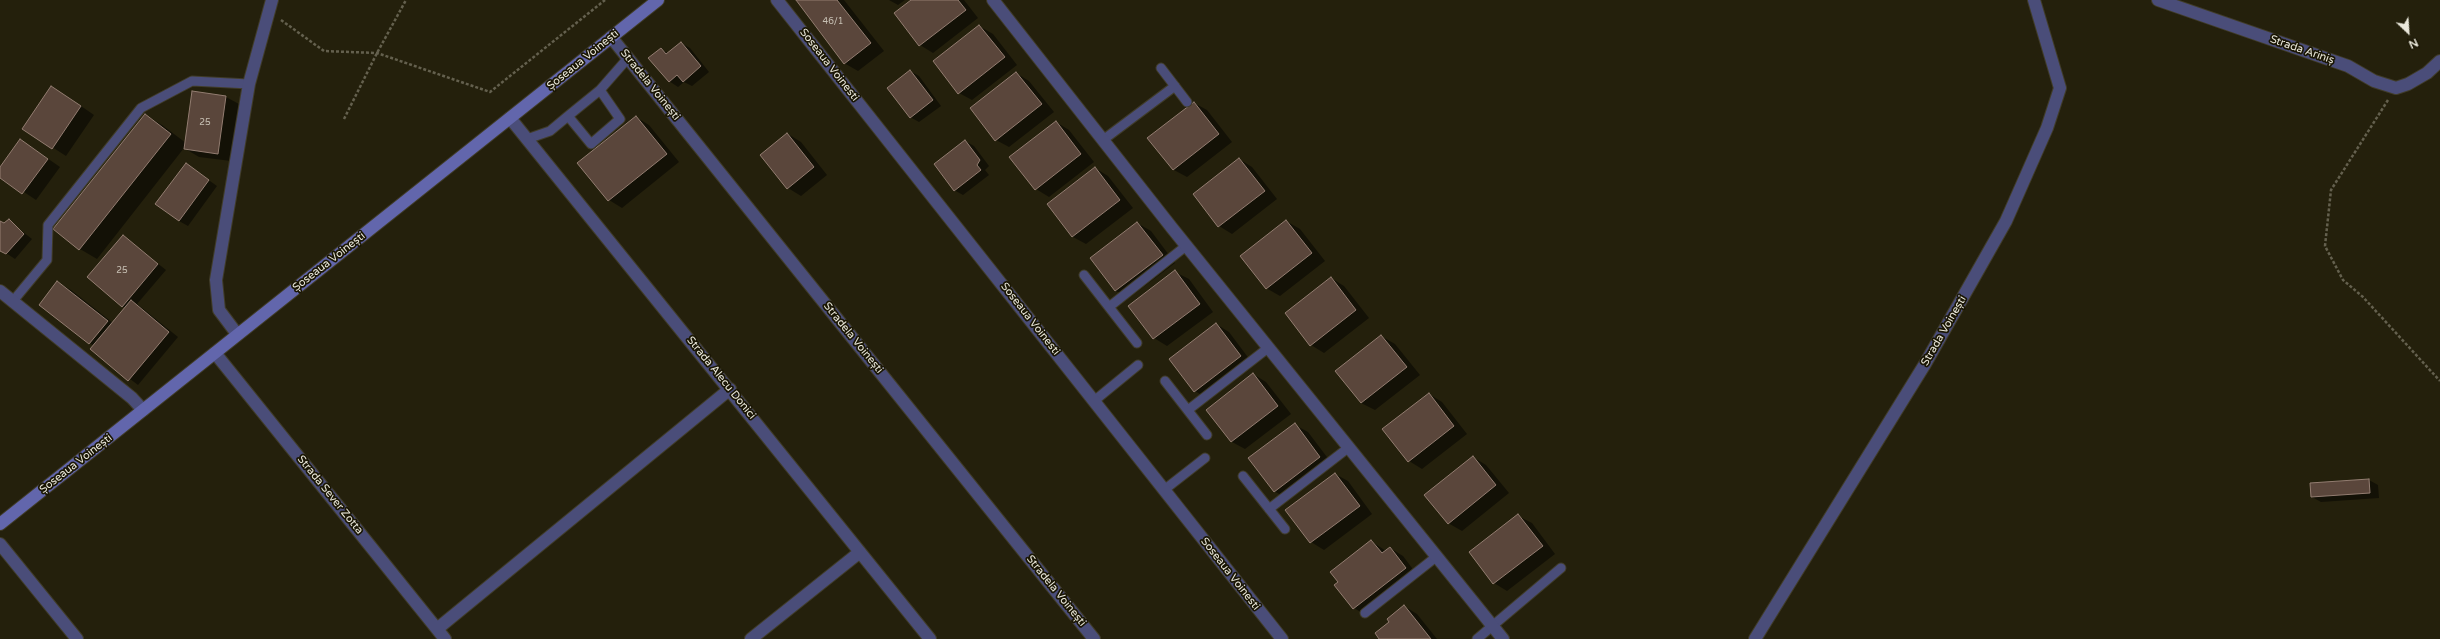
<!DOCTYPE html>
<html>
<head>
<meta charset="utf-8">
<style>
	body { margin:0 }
	#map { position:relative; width:2440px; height:639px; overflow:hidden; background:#24200c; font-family:"Varela Round",sans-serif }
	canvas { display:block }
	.north { position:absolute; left:2388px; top:12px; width:40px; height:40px; -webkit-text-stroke:3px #1a1604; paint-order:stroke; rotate:155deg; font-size:11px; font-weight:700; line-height:16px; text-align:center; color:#ebe9dc }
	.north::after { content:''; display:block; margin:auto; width:14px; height:18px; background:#ebe9dc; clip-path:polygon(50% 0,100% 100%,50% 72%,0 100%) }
</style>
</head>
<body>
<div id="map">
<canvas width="2440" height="639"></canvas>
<div class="north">N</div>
</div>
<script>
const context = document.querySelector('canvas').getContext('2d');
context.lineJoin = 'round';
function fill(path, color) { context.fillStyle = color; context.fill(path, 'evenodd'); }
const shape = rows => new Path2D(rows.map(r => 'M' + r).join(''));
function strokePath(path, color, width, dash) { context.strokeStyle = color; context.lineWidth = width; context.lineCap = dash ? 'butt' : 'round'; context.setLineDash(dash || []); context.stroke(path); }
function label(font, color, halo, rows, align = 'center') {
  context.font = font + ' "Varela Round",sans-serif'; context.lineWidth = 3.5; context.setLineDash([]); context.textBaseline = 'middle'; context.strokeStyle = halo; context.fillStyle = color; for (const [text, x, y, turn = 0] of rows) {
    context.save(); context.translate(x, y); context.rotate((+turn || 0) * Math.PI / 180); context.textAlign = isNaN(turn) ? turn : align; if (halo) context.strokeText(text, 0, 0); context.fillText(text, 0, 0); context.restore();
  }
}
const shadow = shape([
	[798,0,844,0,884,51,858,71,844,63],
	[889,0,905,0,898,5],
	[912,0,964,0,978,18,933,53,920,45],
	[979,26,993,34,1017,65,972,100,959,93],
	[681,43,690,48,709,72,692,86,684,82,678,87,669,81,661,49,668,53],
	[910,71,919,76,941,106,919,122,910,117],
	[1016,73,1029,81,1054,112,1009,147,996,140],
	[193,92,226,97,239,104,231,161,199,157,184,148,97,259,80,249,145,115,162,125,186,143],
	[65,95,94,115,66,156,24,129],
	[1194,103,1207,110,1232,142,1187,177,1174,170],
	[636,117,649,125,679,162,622,208,609,200],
	[1056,122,1069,130,1094,162,1049,197,1036,189],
	[788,134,801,142,827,175,801,196,788,188],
	[21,140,60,167,36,200,0,176,0,169],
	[965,141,974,146,989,166,985,170,989,175,963,195,954,190],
	[1239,159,1252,167,1277,199,1232,234,1219,226],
	[186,164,217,186,188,226,179,221],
	[1095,168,1108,176,1133,208,1086,244,1073,237,1048,205],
	[0,221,5,224,9,221,32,239,15,259,0,249],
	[1286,221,1300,229,1325,261,1280,296,1266,288],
	[1137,223,1151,231,1175,263,1129,298,1116,291,1091,259],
	[123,236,166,270,137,304,178,337,138,385,91,349,94,346,40,305,57,282,71,290,113,323,126,308,122,306],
	[1175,272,1189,279,1213,312,1167,346,1154,338],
	[1331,278,1344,286,1369,318,1324,353,1311,345],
	[1216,324,1229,332,1253,364,1208,399,1195,391],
	[1381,336,1395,344,1420,375,1375,410,1361,403],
	[1253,374,1266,382,1291,414,1245,449,1232,442],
	[1429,394,1442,402,1467,434,1422,469,1409,461],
	[1295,425,1308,432,1333,465,1288,499,1274,491],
	[1473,457,1486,465,1509,493,1462,531,1448,523],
	[1335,474,1348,481,1372,514,1324,550,1311,542],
	[2369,480,2378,485,2379,498,2321,502,2312,497],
	[1518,516,1532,523,1555,554,1507,591,1494,583],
	[1371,541,1386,551,1390,548,1403,556,1418,576,1367,616,1354,608,1339,582],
	[1404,606,1417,614,1437,639,1381,639]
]);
const building = shape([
	[796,0,837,0,871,43,844,64,796,0],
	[911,0,958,0,966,10,919,46,894,13,911,0],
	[979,25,1005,57,958,94,933,61,979,25],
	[681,42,701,66,683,82,677,75,669,82,648,58,661,48,666,54,681,42],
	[910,70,933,100,910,118,887,88,910,70],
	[1016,72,1042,104,995,141,970,108,1016,72],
	[51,86,81,106,52,149,22,129,51,86],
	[192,91,226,96,218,154,184,149,192,91],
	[1194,102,1219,134,1173,170,1147,138,1194,102],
	[145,114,171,134,79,250,53,229,145,114],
	[636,116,667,154,608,201,577,163,636,116],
	[1056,121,1081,154,1035,190,1009,157,1056,121],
	[787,133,814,167,787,189,760,155,787,133],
	[20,139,48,159,22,194,0,178,0,167,20,139],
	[965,140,980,160,977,165,981,170,954,191,934,164,965,140],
	[1239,158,1265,191,1218,227,1193,194,1239,158],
	[186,163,209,180,179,221,155,204,186,163],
	[1095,167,1120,200,1072,237,1047,204,1095,167],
	[9,219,24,234,6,254,0,251,0,221,4,223,9,219],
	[1286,220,1312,253,1266,289,1240,256,1286,220],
	[1137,222,1163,255,1115,291,1090,258,1137,222],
	[123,235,158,264,122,307,87,277,123,235],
	[1175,270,1200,304,1153,339,1128,306,1175,270],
	[1331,277,1356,310,1310,346,1285,313,1331,277],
	[57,281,108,321,89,344,39,305,57,281],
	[131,300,169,332,128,381,90,349,131,300],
	[1216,323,1241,356,1194,392,1169,359,1216,323],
	[1381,335,1407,367,1361,403,1335,371,1381,335],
	[1253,373,1278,406,1231,442,1206,410,1253,373],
	[1429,393,1454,426,1408,462,1382,429,1429,393],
	[1295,423,1320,457,1274,492,1248,458,1295,423],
	[1473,456,1496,485,1448,524,1424,495,1473,456],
	[1335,473,1360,506,1310,543,1285,510,1335,473],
	[2369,479,2370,493,2311,497,2310,483,2369,479],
	[1518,514,1543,546,1493,584,1469,552,1518,514],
	[1371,540,1382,553,1390,547,1406,568,1353,609,1334,585,1338,582,1330,572,1371,540],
	[1404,605,1431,639,1379,639,1375,633,1389,622,1387,619,1404,605]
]);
const path = shape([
	[281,20,324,51,377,53,490,92,605,0],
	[2388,100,2331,190,2325,246,2343,280,2363,297,2440,381],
	[344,119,377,53,406,0]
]);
const service = shape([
	[1161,68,1187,102],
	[568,116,591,144,620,119,600,90],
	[527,139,550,131,568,116,600,90,628,58],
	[1103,140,1175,86],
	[1084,275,1137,343],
	[13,301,47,260,48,225,141,108,192,81,249,84],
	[1109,307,1186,246],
	[1165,381,1207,435],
	[1094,401,1138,365],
	[1188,410,1268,348],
	[1243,476,1285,529],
	[1164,490,1205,458],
	[1269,509,1348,448],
	[1365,613,1436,557],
	[1477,639,1561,568]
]);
const minor = shape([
	[777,0,1282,639],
	[993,0,1172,228,1503,639],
	[2158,0,2348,66,2374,81,2396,88,2408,84,2427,73,2440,61],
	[611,37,1094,639],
	[510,118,930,639],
	[0,291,132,398,143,410],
	[237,334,219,310,216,280,249,84,272,0],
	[215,353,445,639],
	[0,544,77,639],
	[437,629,730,389],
	[751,639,860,552],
	[1755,639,1925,364,2006,221,2047,128,2060,88,2034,0]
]);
const secondary = shape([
	[0,524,658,0]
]);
const numberNames = [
	["46/1",833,22],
	["25",205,123],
	["25",122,271]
];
const streetNames = [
	["Strada Ariniș",2302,50,19],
	["Șoseaua Voinești",583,60,-39],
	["Soseaua Voinesti",829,65,52],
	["Stradela Voinești",650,85,51],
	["Șoseaua Voinești",329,262,-38],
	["Soseaua Voinesti",1030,319,52],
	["Strada Voinești",1944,331,-60],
	["Stradela Voinești",853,338,51],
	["Strada Alecu Donici",721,378,51],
	["Șoseaua Voinești",76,464,-38],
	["Strada Sever Zotta",330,495,51],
	["Soseaua Voinesti",1230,574,52],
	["Stradela Voinești",1056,591,51]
];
fill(shadow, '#0007');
fill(building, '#5a463b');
strokePath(building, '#937d71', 1);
strokePath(service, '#403c29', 11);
strokePath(minor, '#403c29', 14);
strokePath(secondary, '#403c29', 14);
strokePath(path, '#64604e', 2.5, [3, 2]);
strokePath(service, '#4a4d79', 9);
strokePath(minor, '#4a4d79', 12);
strokePath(secondary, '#6266ac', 12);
label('9px', '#c7c0b4', null, numberNames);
label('11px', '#ebe9dc', '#1a1604', streetNames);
</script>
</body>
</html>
